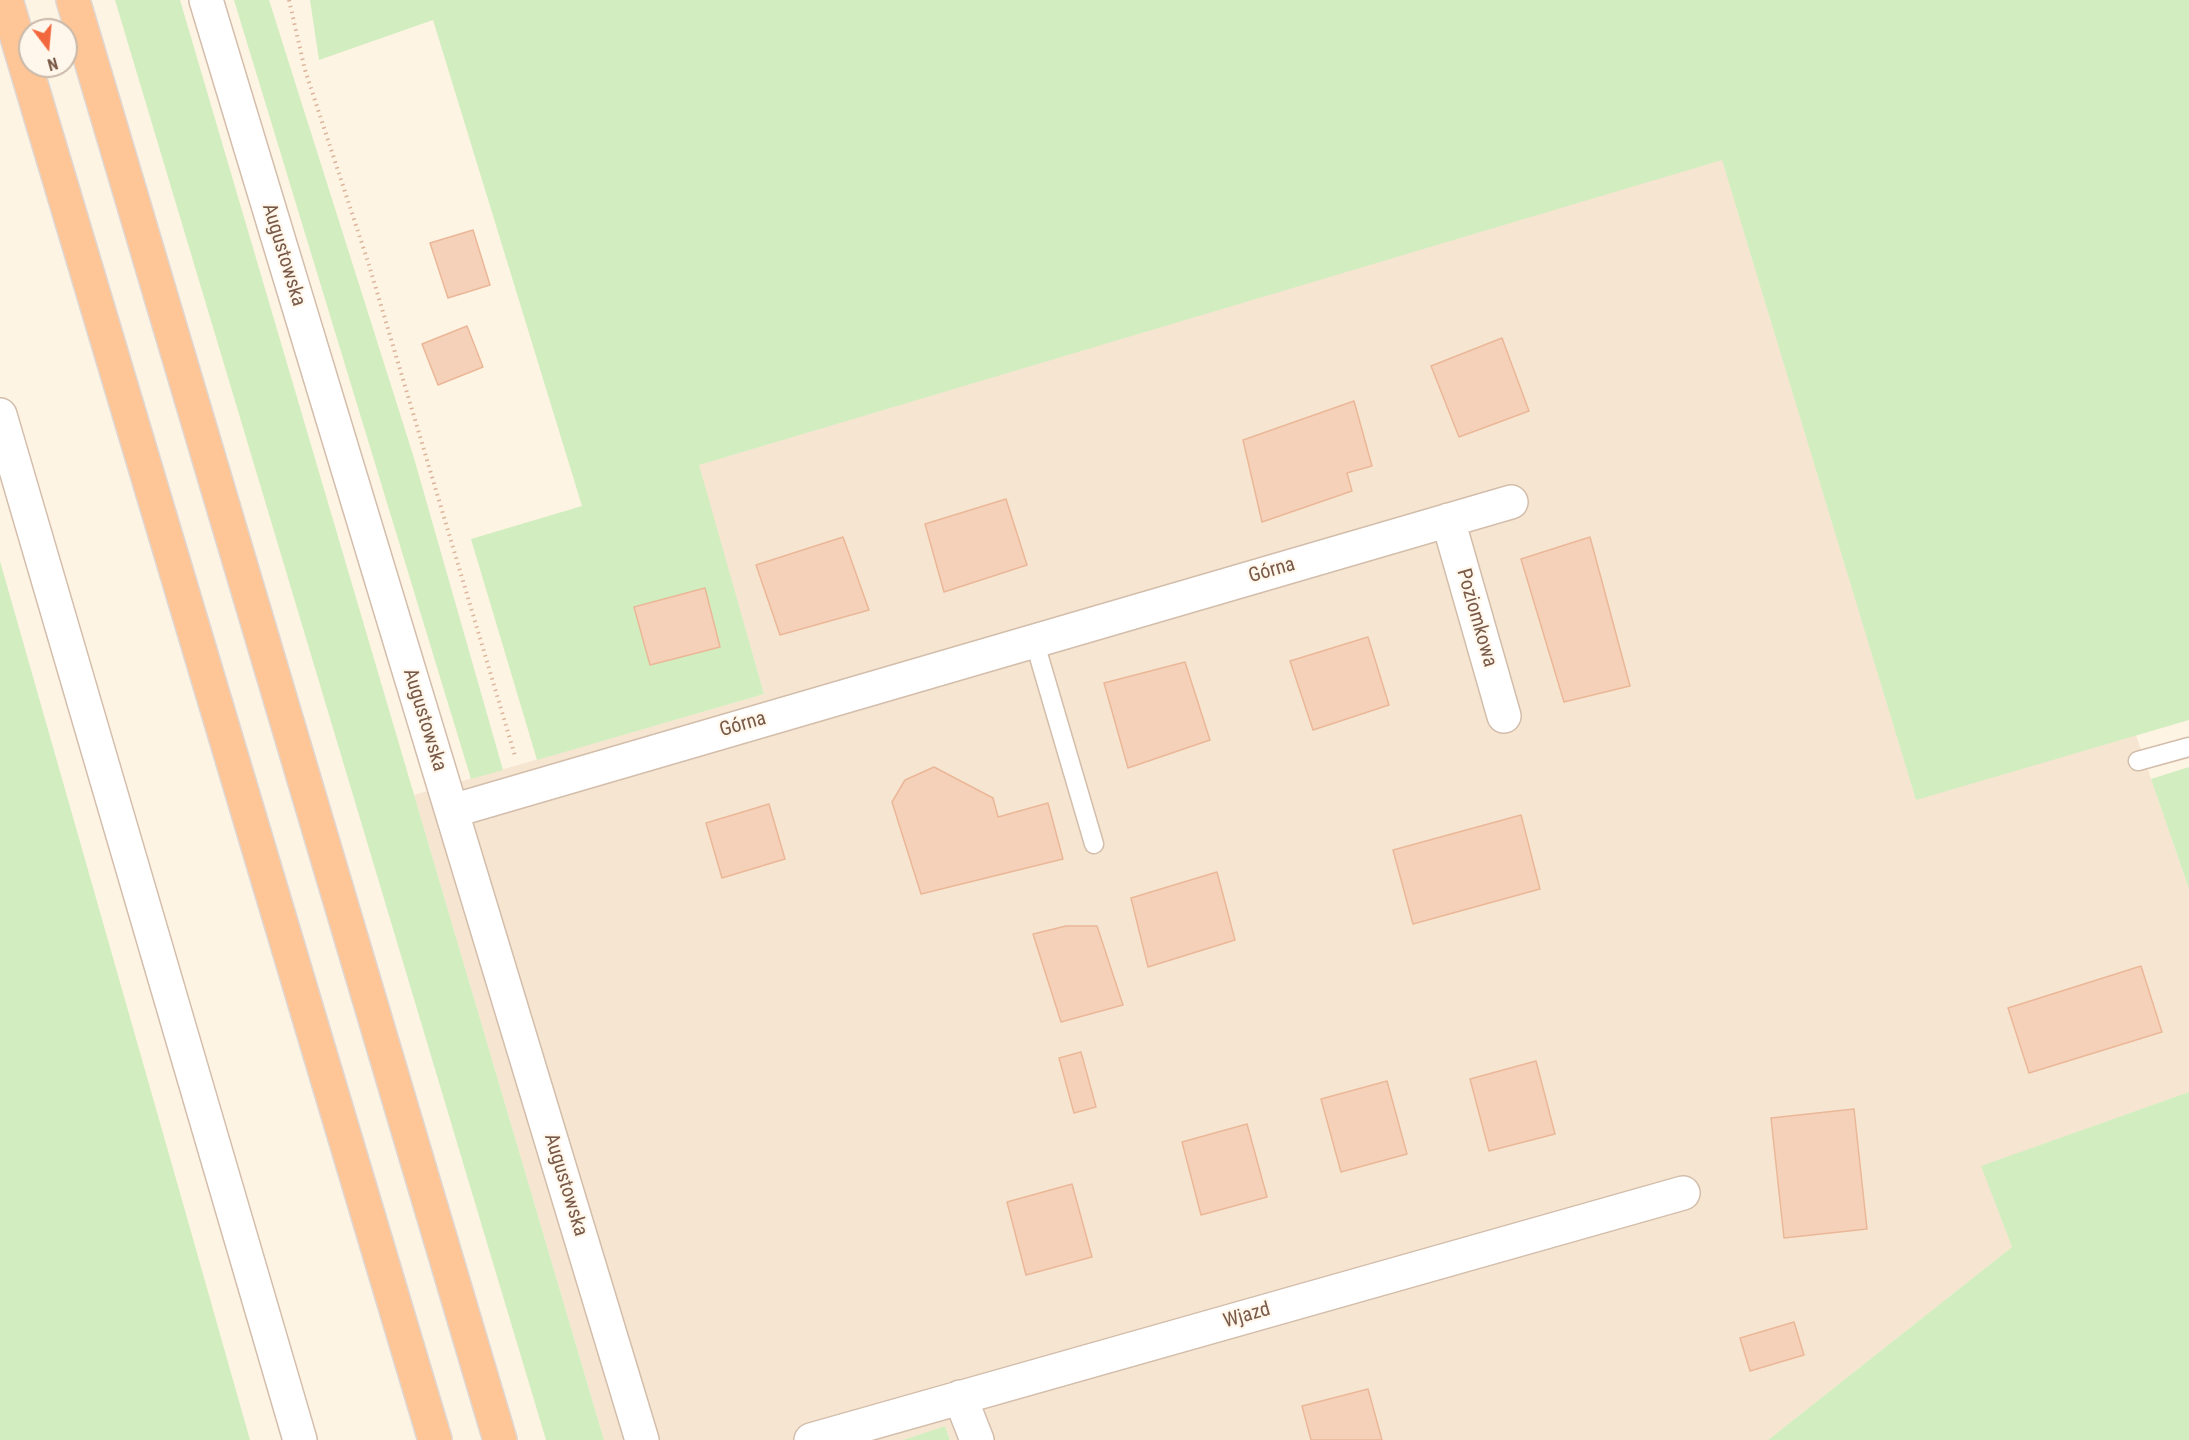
<!DOCTYPE html>
<html>
<head>
<meta charset="utf-8">
<style>
	body { margin:0 }
	#map { position:relative; width:2189px; height:1440px; overflow:hidden; background:#fef4e3; font-family:"Roboto Condensed",sans-serif }
	canvas { display:block }
	.north { position:absolute; left:18px; top:18px; width:60px; height:60px; box-sizing:border-box; background:#fff7eb; border:2px solid #c9b8a9; border-radius:50%; rotate:164deg; font-size:16px; font-weight:700; line-height:24px; text-align:center; color:#795947 }
	.north::after { content:''; display:block; margin:auto; width:21px; height:27px; background:#f2673e; clip-path:polygon(50% 0,100% 100%,50% 72%,0 100%) }
</style>
</head>
<body>
<div id="map">
<canvas width="2189" height="1440"></canvas>
<div class="north">N</div>
</div>
<script>
const context = document.querySelector('canvas').getContext('2d');
context.lineJoin = 'round';
function fill(path, color) { context.fillStyle = color; context.fill(path, 'evenodd'); }
const shape = rows => new Path2D(rows.map(r => 'M' + r).join(''));
function strokePath(path, color, width, dash) { context.strokeStyle = color; context.lineWidth = width; context.lineCap = dash ? 'butt' : 'round'; context.setLineDash(dash || []); context.stroke(path); }
function label(font, color, halo, rows, align = 'center') {
  context.font = font + ' "Roboto Condensed",sans-serif'; context.lineWidth = 4.5; context.setLineDash([]); context.textBaseline = 'middle'; context.strokeStyle = halo; context.fillStyle = color; for (const [text, x, y, turn = 0] of rows) {
    context.save(); context.translate(x, y); context.rotate((+turn || 0) * Math.PI / 180); context.textAlign = isNaN(turn) ? turn : align; if (halo) context.strokeText(text, 0, 0); context.fillText(text, 0, 0); context.restore();
  }
}
const residential = shape([
	[1722,159,1916,799,2136,735,2189,889,2189,1092,1982,1166,2012,1247,1768,1440,950,1440,945,1426,903,1440,604,1440,414,795,764,694,698,465]
]);
const green = shape([
	[115,0,180,0,604,1440,546,1440],
	[234,0,269,0,414,458,503,770,471,779],
	[310,0,2189,0,2189,720,1916,800,1722,160,699,465,764,694,537,760,471,539,582,506,433,20,319,60],
	[0,561,184,1207,250,1440,0,1440],
	[2189,767,2189,889,2151,779],
	[2189,1092,2189,1440,1768,1440,2012,1247,1981,1166],
	[945,1426,950,1440,903,1440]
]);
const building = shape([
	[473,230,490,285,448,298,430,243,473,230],
	[467,326,483,367,438,385,422,344,467,326],
	[1502,338,1529,411,1459,437,1431,366,1502,338],
	[1354,401,1372,466,1347,473,1352,491,1262,522,1243,440,1354,401],
	[1006,499,1027,565,944,592,925,524,1006,499],
	[843,537,869,610,780,635,756,565,843,537],
	[1590,537,1630,686,1564,702,1521,559,1590,537],
	[705,588,720,647,650,665,634,607,705,588],
	[1368,637,1389,705,1313,730,1290,661,1368,637],
	[1185,662,1210,740,1128,768,1104,683,1185,662],
	[934,767,993,798,998,817,1048,803,1063,859,921,894,892,802,905,780,934,767],
	[769,804,785,859,722,878,706,823,769,804],
	[1521,815,1540,889,1413,924,1393,850,1521,815],
	[1217,872,1235,940,1148,967,1131,898,1217,872],
	[1066,926,1097,926,1123,1005,1061,1022,1033,934,1066,926],
	[2141,966,2162,1032,2029,1073,2008,1008,2141,966],
	[1081,1052,1096,1107,1074,1113,1059,1058,1081,1052],
	[1536,1061,1555,1134,1489,1151,1470,1079,1536,1061],
	[1387,1081,1407,1154,1341,1172,1321,1099,1387,1081],
	[1854,1109,1867,1229,1784,1238,1771,1118,1854,1109],
	[1247,1124,1267,1197,1201,1215,1182,1142,1247,1124],
	[1072,1184,1092,1257,1026,1275,1007,1202,1072,1184],
	[1794,1322,1804,1355,1750,1371,1740,1338,1794,1322],
	[1368,1389,1382,1440,1311,1440,1302,1406,1368,1389]
]);
const path = shape([
	[289,0,305,70,369,265,515,756]
]);
const service = shape([
	[1034,640,1094,844],
	[2138,761,2189,747]
]);
const minor = shape([
	[206,0,642,1440],
	[0,415,300,1440],
	[1448,520,1504,716],
	[452,811,1511,502],
	[960,1397,977,1440],
	[811,1440,1683,1193]
]);
const trunk = shape([
	[6,0,435,1440],
	[73,0,500,1440]
]);
const streetNames = [
	["Augustowska",283,255,73],
	["Górna",1272,571,-16],
	["Poziomkowa",1476,618,74],
	["Augustowska",424,720,73],
	["Górna",743,725,-16],
	["Augustowska",565,1185,73],
	["Wjazd",1247,1316,-16]
];
fill(residential, '#f6e6d1');
fill(green, '#d2edc0');
fill(building, '#f6d1b9');
strokePath(building, '#eab798', 1.5);
strokePath(service, '#d3bdab', 21);
strokePath(minor, '#d3bdab', 36);
strokePath(trunk, '#dfd7d3', 36);
strokePath(path, '#dbb49b', 4, [1.5, 4.5]);
strokePath(service, '#fff', 18);
strokePath(minor, '#fff', 33);
strokePath(trunk, '#fec597', 33);
label('20px', '#795947', '#fff7eb', streetNames);
</script>
</body>
</html>
